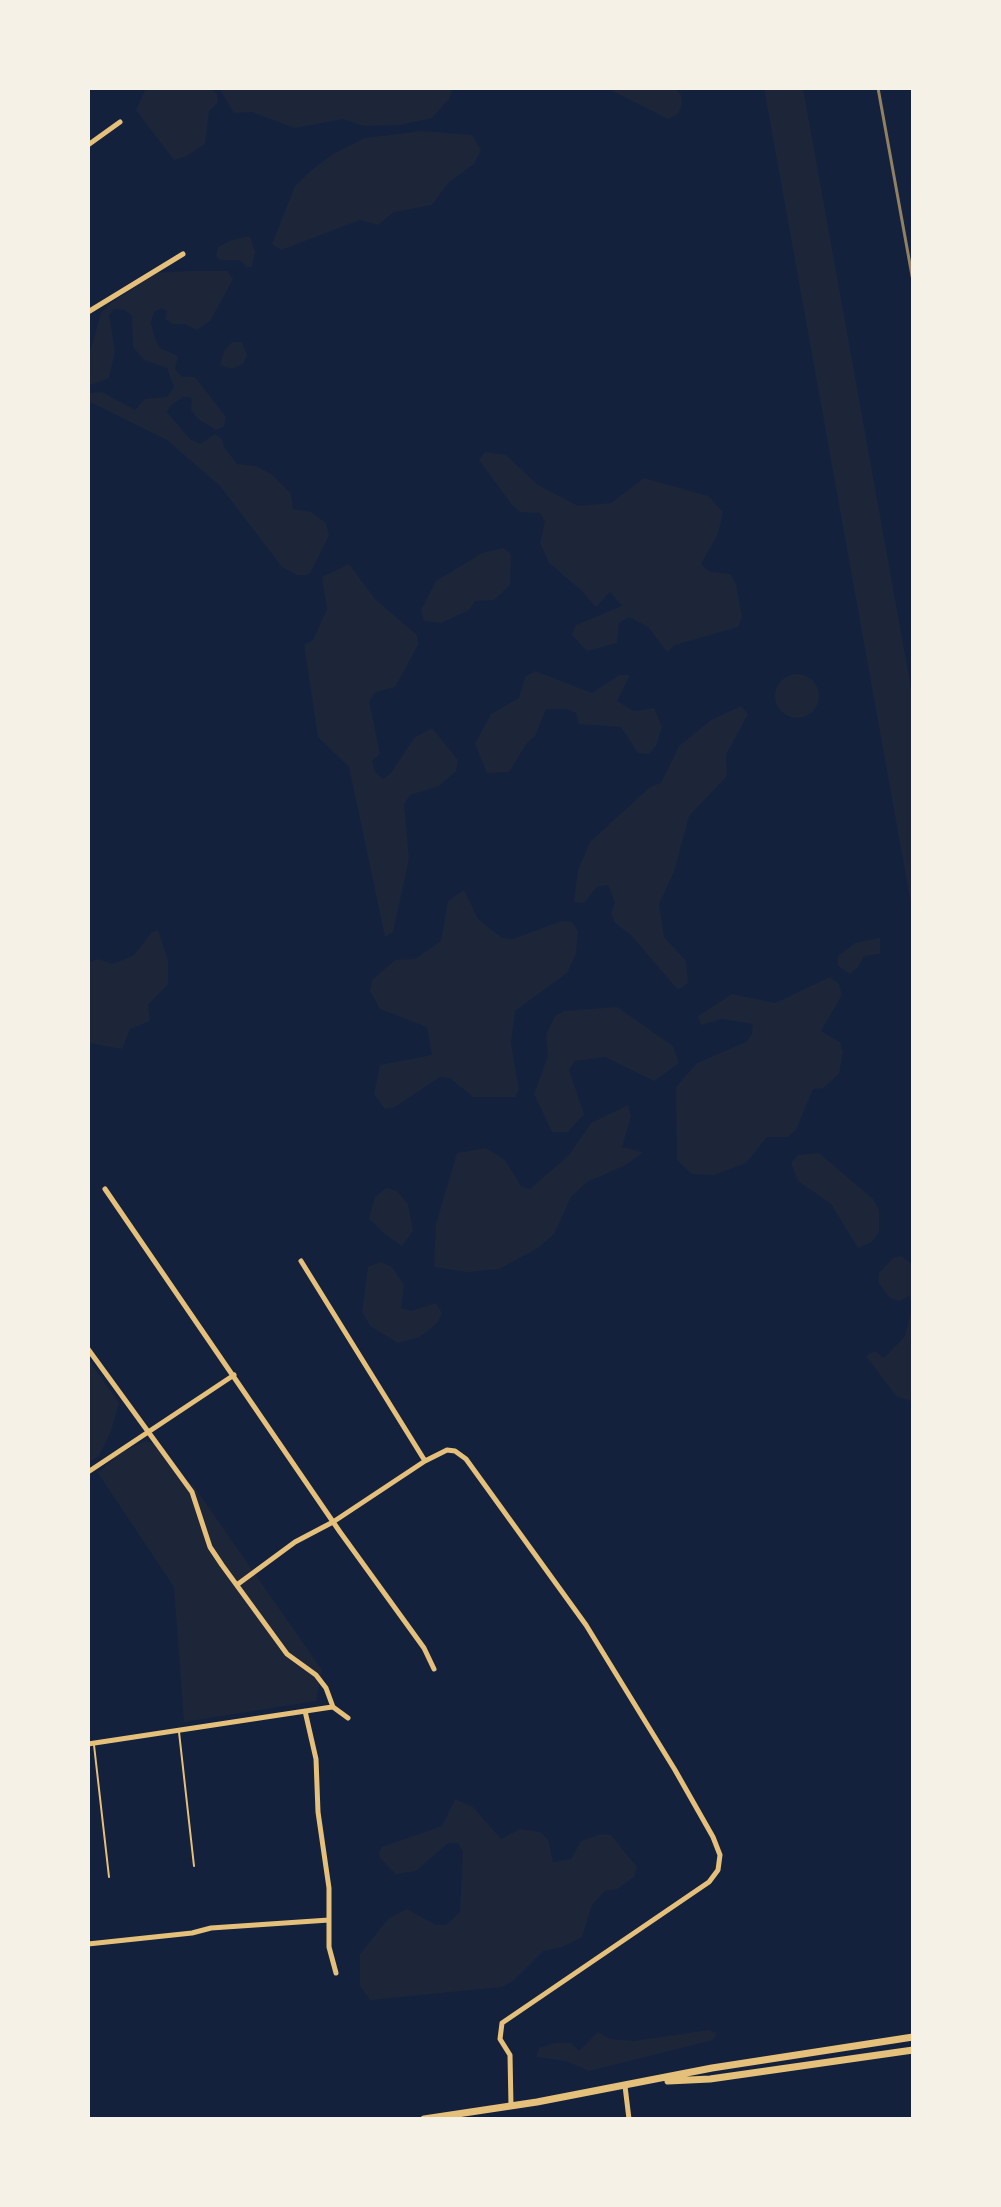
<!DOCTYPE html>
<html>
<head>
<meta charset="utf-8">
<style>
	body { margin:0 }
	#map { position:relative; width:1001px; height:2207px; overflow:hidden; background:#14213d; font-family:"Roboto Condensed",sans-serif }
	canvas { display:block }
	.frame { position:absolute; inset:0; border:90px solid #f6f1e7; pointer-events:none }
</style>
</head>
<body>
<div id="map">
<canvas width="1001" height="2207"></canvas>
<div class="frame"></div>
</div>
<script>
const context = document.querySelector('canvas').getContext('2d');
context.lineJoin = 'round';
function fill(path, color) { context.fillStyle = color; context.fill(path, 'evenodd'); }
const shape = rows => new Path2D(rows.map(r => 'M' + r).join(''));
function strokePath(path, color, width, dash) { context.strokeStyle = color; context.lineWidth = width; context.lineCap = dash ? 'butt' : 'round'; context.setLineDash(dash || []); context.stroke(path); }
const green = shape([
	[146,88,211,88,217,94,218,102,209,111,205,144,185,157,174,160,136,110],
	[219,88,453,88,449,99,432,118,401,125,364,126,343,119,295,128,252,112,234,113],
	[607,88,675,88,681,95,682,104,678,114,668,119],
	[764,88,803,88,913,699,913,915],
	[422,131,472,135,481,150,474,164,449,182,432,205,394,212,378,225,360,220,281,250,272,244,295,186,313,169,333,154,365,138],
	[250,236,255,252,252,267,247,267,239,260,220,260,216,256,218,247,232,240],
	[190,271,227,271,233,279,210,321,197,330,185,324,173,324,165,319,167,311,162,308,154,312,151,323,155,339,160,348,178,356,175,369,182,377,195,377,226,417,224,426,216,430,198,419,191,410,192,400,190,397,183,397,170,406,167,412,190,439,200,444,215,434,222,439,224,447,237,464,255,466,271,474,291,494,293,509,311,512,326,523,329,536,310,573,306,575,297,575,282,567,220,486,167,440,88,401,90,393,102,392,135,410,145,399,167,397,174,387,167,368,144,360,133,347,132,316,125,310,114,309,109,315,115,351,109,378,88,386,88,359,101,313,111,303,157,273],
	[232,342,242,342,247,355,243,364,232,369,220,365,224,351],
	[485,452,506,455,538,485,578,506,611,503,644,478,708,496,723,512,718,534,701,564,710,572,730,574,736,584,742,617,738,627,675,645,667,652,648,627,629,617,619,623,617,643,587,651,572,635,576,625,622,606,610,592,596,607,581,590,549,563,540,543,545,522,540,513,520,512,512,505,479,460],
	[503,548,511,554,510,585,494,600,475,601,469,610,441,623,424,621,421,610,436,581,482,553],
	[349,564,375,599,417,635,418,645,395,687,376,692,369,701,380,754,372,761,375,772,383,779,391,773,414,738,432,728,458,760,456,771,439,786,410,795,404,804,409,859,393,932,385,937,349,767,318,737,304,645,313,640,327,609,322,577],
	[535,671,592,693,619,675,630,675,617,701,634,711,654,708,662,727,656,746,649,754,638,753,621,727,579,724,576,713,566,709,546,709,535,736,527,743,509,772,487,773,475,744,491,714,519,698,525,677],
	'775 696a22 22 0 1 1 44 0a22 22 0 1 1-44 0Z',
	[741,706,748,714,726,755,727,776,689,816,674,872,659,904,664,937,686,961,688,983,678,990,631,935,615,923,611,913,615,903,608,885,597,887,584,903,574,902,578,870,590,842,650,787,661,783,679,746,711,720],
	[464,890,478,919,502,938,513,939,562,921,572,922,578,931,576,954,567,973,515,1011,511,1043,519,1090,515,1097,473,1097,450,1078,440,1077,395,1107,385,1109,374,1094,380,1065,432,1055,427,1027,380,1009,370,991,372,980,395,960,415,959,441,941,448,901],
	[158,930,168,960,168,984,148,1005,150,1021,130,1029,122,1049,88,1043,88,966,90,962,98,959,113,964,134,955,152,932],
	[880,938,880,954,864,956,858,967,850,974,838,966,838,956,855,943],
	[830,977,839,984,842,995,821,1031,840,1042,843,1052,839,1074,823,1088,813,1089,796,1130,788,1137,767,1137,746,1163,714,1175,692,1174,677,1160,676,1087,697,1063,746,1042,752,1034,753,1024,722,1019,701,1025,698,1016,732,994,775,1003],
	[617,1007,673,1046,679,1063,654,1081,605,1057,575,1061,569,1070,584,1114,568,1132,552,1132,534,1094,548,1056,546,1035,555,1016,564,1011],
	[628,1105,631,1116,622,1147,643,1152,626,1165,587,1182,571,1197,554,1234,538,1248,499,1269,467,1272,434,1267,436,1224,457,1153,486,1148,505,1160,521,1186,530,1189,569,1155,591,1123],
	[819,1153,873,1199,879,1210,879,1232,872,1242,858,1248,831,1204,798,1181,791,1163,798,1155],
	[386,1188,397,1191,408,1204,413,1231,402,1246,386,1235,369,1219,375,1197],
	[902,1256,913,1265,913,1402,896,1396,866,1356,875,1351,884,1358,905,1336,912,1307,909,1296,900,1301,890,1298,878,1282,879,1273,893,1258],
	[381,1262,392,1267,404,1285,401,1308,411,1311,436,1303,442,1313,437,1323,420,1337,398,1343,370,1326,362,1312,368,1267],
	[88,1359,119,1403,111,1431,99,1456,88,1463],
	[145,1441,154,1444,174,1472,193,1485,322,1670,316,1701,184,1722,174,1587,98,1473,119,1454],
	[455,1799,473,1807,501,1839,520,1829,540,1832,548,1839,553,1862,571,1859,581,1841,601,1834,611,1835,637,1867,634,1877,617,1889,605,1891,592,1905,582,1937,562,1947,543,1951,513,1981,501,1987,370,2000,360,1986,360,1954,388,1919,407,1909,436,1925,446,1925,460,1912,463,1852,458,1843,448,1843,416,1871,396,1874,380,1858,379,1853,382,1847,442,1826],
	[709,2030,717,2033,713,2040,589,2071,566,2061,536,2057,539,2048,555,2043,571,2043,579,2051,598,2032,610,2039,634,2041]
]);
const service = shape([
	[179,1732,194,1866],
	[94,1745,109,1877]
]);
const minor = shape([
	[88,145,120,122],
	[88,312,183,254],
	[105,1189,340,1532,424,1648,434,1669],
	[301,1261,425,1461],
	[88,1349,192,1492,210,1547,222,1565,287,1654,316,1675,326,1688,333,1707,348,1718],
	[88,1472,234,1375],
	[238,1584,295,1542,333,1522,425,1461,447,1450,455,1451,466,1459,586,1625,675,1770,713,1837,720,1855,718,1870,709,1882,502,2023,500,2039,510,2055,511,2106],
	[305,1711,316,1759,318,1812,329,1888,329,1947,336,1973],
	[88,1744,332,1707],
	[88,1944,192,1933,211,1928,329,1920],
	[625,2086,629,2119]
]);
const primary = shape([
	[668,2081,710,2079,913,2050],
	[424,2119,537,2102,712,2068,913,2037]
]);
const rail = shape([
	[878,88,913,281]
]);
fill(green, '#1d2539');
strokePath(service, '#e5c07b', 2);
strokePath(minor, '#e5c07b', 5);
strokePath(primary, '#e5c07b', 7);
strokePath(rail, '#918062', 3);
</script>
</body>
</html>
